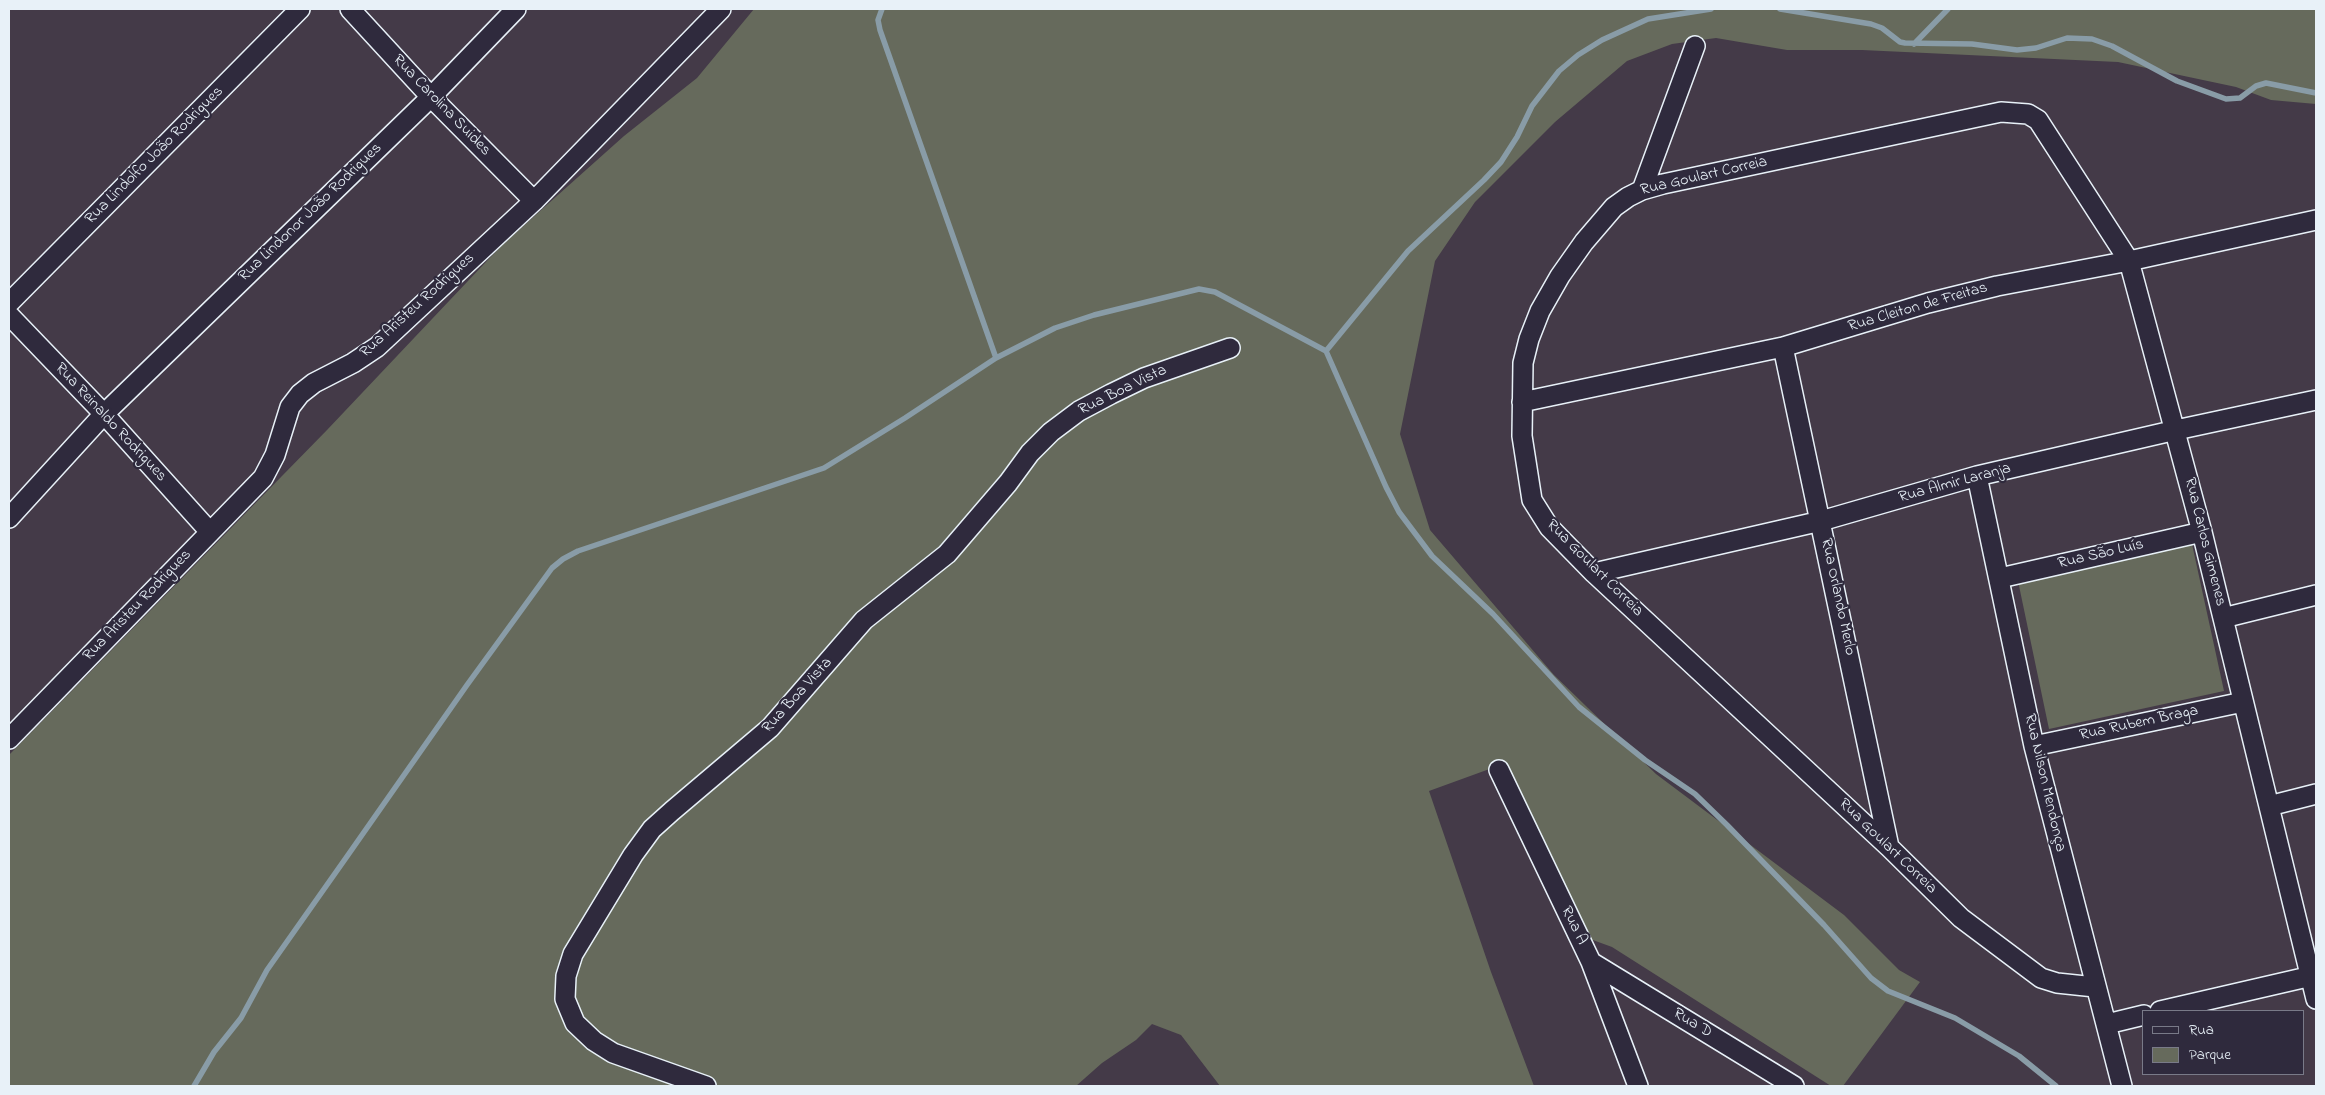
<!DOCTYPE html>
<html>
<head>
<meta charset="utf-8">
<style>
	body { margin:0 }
	#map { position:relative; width:2325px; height:1095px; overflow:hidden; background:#443a48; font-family:"Indie Flower",sans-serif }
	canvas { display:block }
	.frame { position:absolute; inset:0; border:10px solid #e8f1f8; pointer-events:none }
	.legend { position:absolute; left:2142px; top:1010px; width:162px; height:65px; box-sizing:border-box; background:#2f2a3d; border:1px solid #797a88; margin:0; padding:6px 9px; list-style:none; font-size:15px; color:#e8f1f8 }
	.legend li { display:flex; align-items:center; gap:10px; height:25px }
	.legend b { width:25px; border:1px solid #797a88 }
</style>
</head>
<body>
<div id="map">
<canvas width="2325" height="1095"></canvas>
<div class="frame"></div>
<ul class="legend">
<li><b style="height:6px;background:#2f2a3d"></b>Rua</li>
<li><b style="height:14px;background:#666a5c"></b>Parque</li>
</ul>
</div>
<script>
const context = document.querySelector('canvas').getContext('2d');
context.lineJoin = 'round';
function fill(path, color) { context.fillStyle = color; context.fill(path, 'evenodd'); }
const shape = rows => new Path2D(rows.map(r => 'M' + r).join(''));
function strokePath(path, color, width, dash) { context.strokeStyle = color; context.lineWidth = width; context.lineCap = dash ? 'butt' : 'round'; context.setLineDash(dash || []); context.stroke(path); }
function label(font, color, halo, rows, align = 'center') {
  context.font = font + ' "Indie Flower",sans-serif'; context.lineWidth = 4.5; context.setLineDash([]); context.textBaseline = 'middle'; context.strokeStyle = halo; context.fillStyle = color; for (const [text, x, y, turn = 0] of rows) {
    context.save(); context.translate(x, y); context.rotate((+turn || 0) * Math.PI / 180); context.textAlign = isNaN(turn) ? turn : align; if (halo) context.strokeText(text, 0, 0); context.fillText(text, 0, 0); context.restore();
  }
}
const green = shape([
	[754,9,2316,9,2316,104,2271,100,2236,87,2118,62,1862,50,1787,50,1716,38,1672,44,1627,61,1555,122,1475,202,1435,261,1400,434,1430,530,1554,675,1656,774,1844,915,1899,970,1920,982,1843,1086,1831,1086,1612,947,1590,939,1506,763,1429,791,1491,972,1534,1086,1220,1086,1181,1035,1152,1024,1136,1040,1102,1063,1076,1086,9,1086,9,755,327,430,502,245,624,136,697,78],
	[2192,544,2224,691,2049,729,2018,581]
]);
const stream = shape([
	[882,9,878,20,880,30,996,358],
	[1780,9,1871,24,1882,28,1900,42,1905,43,1972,44,2017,50,2036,48,2067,38,2092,39,2112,46,2177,81,2226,99,2240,98,2256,86,2266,83,2316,93],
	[1914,44,1948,9],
	[1326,351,1408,251,1484,180,1501,162,1517,137,1532,106,1559,71,1578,55,1602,40,1648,19,1711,9],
	[194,1086,214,1052,241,1018,267,970,348,855,467,685,552,568,563,559,578,551,824,468,905,418,996,358,1055,328,1094,315,1199,289,1215,292,1326,351,1386,487,1399,512,1432,556,1493,614,1579,707,1645,760,1695,794,1727,825,1824,925,1871,978,1888,991,1955,1018,2019,1056,2056,1086]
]);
const minor = shape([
	[350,9,431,97,534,201],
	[1642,190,1695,46],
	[9,303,300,9],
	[9,315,104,414,210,532],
	[1783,347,1889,847],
	[1522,402,1783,347,1928,303,1997,286,2129,261,2316,220],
	[1977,476,2034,746,2122,1086],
	[9,518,104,414,431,97,516,9],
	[1594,573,1821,521,1977,476,2176,430,2316,400],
	[2000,578,2202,532],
	[2223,618,2316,595],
	[9,739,263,478,275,455,290,407,300,394,314,383,353,363,377,347,534,201,721,9],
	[2034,746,2243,702],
	[1499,770,1591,962,1638,1086],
	[2269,806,2316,794],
	[1591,962,1794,1086],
	[2095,987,2057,983,2041,978,1961,918,1889,847,1594,573,1549,527,1532,500,1522,436,1523,363,1529,339,1540,311,1560,276,1584,242,1614,207,1628,197,1642,190,1663,184,2001,112,2028,114,2038,120,2129,261,2202,532,2316,999],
	[2160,1011,2316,975],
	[2107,1024,2144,1015],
	[706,1086,613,1053,594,1041,575,1023,565,999,566,976,573,954,633,855,652,829,672,811,770,728,864,620,947,554,1008,483,1030,453,1051,432,1079,411,1111,394,1144,378,1230,348]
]);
const streetNames = [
	["Rua Carolina Suides",441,106,46],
	["Rua Lindolfo João Rodrigues",155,156,-45],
	["Rua Goulart Correia",1704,177,-13],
	["Rua Lindonor João Rodrigues",311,213,-44],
	["Rua Aristeu Rodrigues",418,306,-42],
	["Rua Cleiton de Freitas",1918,308,-16],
	["Rua Boa Vista",1123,391,-26],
	["Rua Reinaldo Rodrigues",110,423,47],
	["Rua Almir Laranja",1955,484,-15],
	["Rua Carlos Gimenes",2204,542,76],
	["Rua São Luís",2101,555,-13],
	["Rua Goulart Correia",1594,569,45],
	["Rua Orlando Merlo",1837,597,78],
	["Rua Aristeu Rodrigues",138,606,-46],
	["Rua Boa Vista",798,696,-48],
	["Rua Rubem Braga",2139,724,-12],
	["Rua Nilson Mendonça",2044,783,77],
	["Rua Goulart Correia",1887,847,44],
	["Rua A",1573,926,64],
	["Rua D",1692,1024,31]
];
fill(green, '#666a5c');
strokePath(stream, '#899ca7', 5.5);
strokePath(minor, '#e8f1f8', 22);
strokePath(minor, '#2f2a3d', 19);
label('16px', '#e8f1f8', '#2f2a3d', streetNames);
</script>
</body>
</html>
